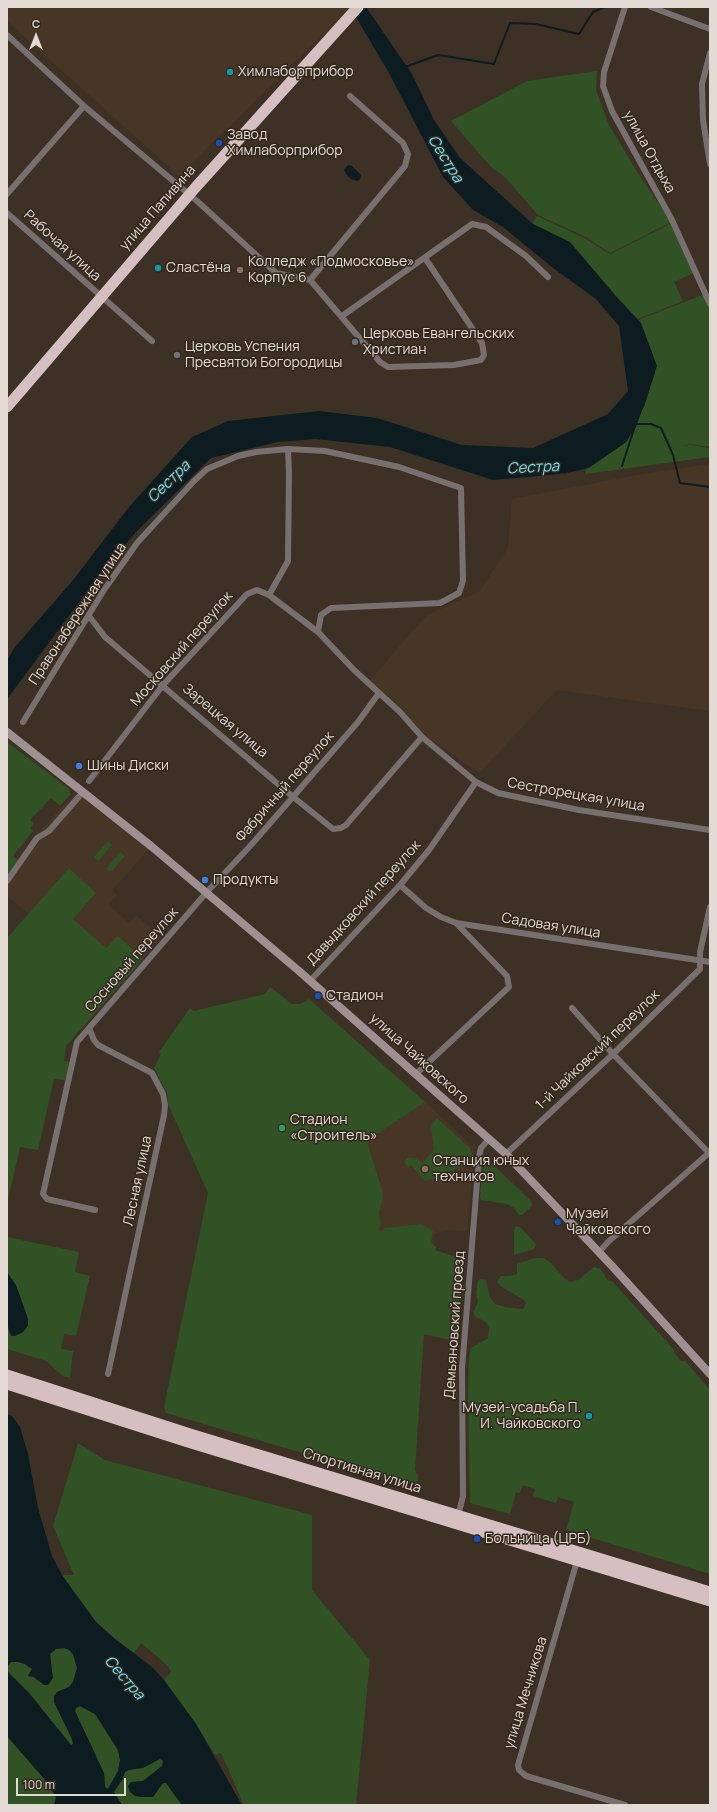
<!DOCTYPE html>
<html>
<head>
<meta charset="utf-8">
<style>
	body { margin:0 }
	#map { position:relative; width:717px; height:1812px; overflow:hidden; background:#3d3126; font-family:Manrope,sans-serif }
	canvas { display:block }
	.frame { position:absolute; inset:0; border:8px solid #e2dad3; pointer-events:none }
	.north { position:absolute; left:16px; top:16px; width:40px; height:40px; -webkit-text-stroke:3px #33271c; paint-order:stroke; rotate:0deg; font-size:11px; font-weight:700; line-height:16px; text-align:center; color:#e2dad3 }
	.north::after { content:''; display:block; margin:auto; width:14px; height:18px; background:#e2dad3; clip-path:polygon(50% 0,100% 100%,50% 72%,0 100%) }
	.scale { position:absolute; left:16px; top:1778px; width:110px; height:18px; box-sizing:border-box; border:2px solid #e2dad3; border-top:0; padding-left:5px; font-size:12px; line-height:14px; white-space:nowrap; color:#e2dad3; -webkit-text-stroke:3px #33271c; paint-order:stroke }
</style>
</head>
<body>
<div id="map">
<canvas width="717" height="1812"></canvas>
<div class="frame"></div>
<div class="north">С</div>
<div class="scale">100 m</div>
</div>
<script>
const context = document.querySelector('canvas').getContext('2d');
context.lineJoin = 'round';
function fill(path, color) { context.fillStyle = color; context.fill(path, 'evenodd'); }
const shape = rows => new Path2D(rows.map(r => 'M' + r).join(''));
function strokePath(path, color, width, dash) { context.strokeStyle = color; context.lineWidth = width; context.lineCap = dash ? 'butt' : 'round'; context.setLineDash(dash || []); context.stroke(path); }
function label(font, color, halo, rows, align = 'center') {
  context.font = font + ' Manrope,sans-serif'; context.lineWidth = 3; context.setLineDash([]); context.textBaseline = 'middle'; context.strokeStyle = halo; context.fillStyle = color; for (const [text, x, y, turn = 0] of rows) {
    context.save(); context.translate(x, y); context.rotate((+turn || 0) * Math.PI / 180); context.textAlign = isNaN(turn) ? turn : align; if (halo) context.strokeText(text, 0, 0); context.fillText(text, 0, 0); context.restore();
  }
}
const built = shape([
	[7,7,351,7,352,8,283,73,179,176,7,21],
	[710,464,710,711,557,690,479,773,425,735,404,710,370,680,427,615,480,591,508,548,512,499,637,475],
	[78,790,150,848,112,890,117,895,108,905,129,923,136,915,161,937,143,959,118,937,106,948,72,919,96,893,69,868,29,914,7,896,7,881,20,862,18,860,32,840],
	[425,1102,475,1148,467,1231,444,1230,435,1234,434,1250,365,1225,380,1180,367,1141]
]);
const green = shape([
	[597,71,596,90,609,125,636,170,671,222,610,253,586,237,538,215,506,178,491,167,451,121,527,81],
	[537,216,584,238,610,254,672,223,699,271,674,282,683,301,632,321,529,229],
	[559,255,610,296,638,333,650,372,635,420,639,419,637,419,655,372,641,331,633,322,705,294,710,302,710,447,690,444,681,446,690,445,710,448,710,457,585,474,587,462,622,439,631,422,647,374,637,336,611,301,558,259],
	[7,742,68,788,71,794,60,806,51,798,30,820,34,823,30,828,33,831,13,856,20,862,7,881],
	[108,841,112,845,98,861,94,857],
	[120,852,125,856,111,872,106,869],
	[69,868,96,893,73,919,106,948,118,936,143,959,66,1046,64,1061,70,1062,65,1080,54,1079,38,1150,20,1147,7,1204,7,938],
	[270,987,292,1004,301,1004,309,999,425,1102,367,1141,382,1189,383,1198,379,1213,381,1225,378,1229,383,1231,384,1228,422,1224,433,1231,431,1243,436,1247,435,1250,464,1260,458,1342,424,1334,415,1470,418,1475,418,1482,414,1484,408,1484,166,1413,164,1407,208,1193,168,1104,168,1095,154,1068,161,1054,159,1052,190,1008,194,1011,265,994],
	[437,1118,470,1148,472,1156,470,1162,453,1171,441,1183,433,1179,425,1181,411,1165,407,1166,404,1162,407,1158,414,1158,423,1162,434,1150,431,1126],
	[485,1160,489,1161,531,1201,533,1205,522,1215,519,1215,514,1208,507,1204,481,1200,480,1197,483,1164],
	[516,1226,520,1227,536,1244,534,1249,514,1255,514,1230],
	[7,1237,79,1252,75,1272,90,1276,76,1336,64,1334,61,1349,73,1351,70,1378,63,1376,46,1361,7,1349,7,1323,9,1332,15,1336,23,1332,28,1326,28,1319,20,1296,7,1272],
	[534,1258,544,1258,551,1263,565,1279,570,1282,578,1280,594,1267,601,1269,607,1280,613,1282,674,1350,674,1353,678,1357,681,1361,685,1361,710,1390,710,1574,566,1530,574,1502,558,1497,556,1503,533,1496,535,1489,523,1485,520,1493,516,1492,510,1514,470,1503,468,1404,469,1357,471,1348,488,1338,489,1328,487,1323,476,1317,473,1313,478,1302,476,1293,478,1281,481,1279,486,1280,490,1297,495,1304,504,1307,523,1309,526,1303,524,1300,502,1287,497,1282,501,1276,510,1276,517,1274,517,1264],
	[78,1443,105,1460,312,1515,312,1590,370,1660,356,1805,244,1805,221,1753,215,1755,196,1724,164,1680,171,1672,167,1665,141,1643,134,1653,115,1639,96,1622,79,1600,62,1575,74,1575,53,1526],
	[64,1648,69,1650,73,1654,77,1668,73,1682,69,1687,57,1692,54,1702,72,1739,73,1744,71,1745,29,1693,8,1673,7,1667,11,1662,18,1662,25,1664,32,1669,28,1676,34,1677,39,1682,51,1661,50,1654,56,1649],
	[80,1706,95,1714,118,1750,120,1760,118,1771,108,1789,105,1787,105,1778,75,1711,76,1708],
	[7,1736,46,1781,56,1797,54,1805,7,1805],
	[160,1759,163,1760,162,1766,143,1781,136,1782,135,1796,153,1797,162,1784,166,1783,182,1805,122,1805,114,1792,122,1780,125,1772]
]);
const water = shape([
	[350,7,366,7,412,74,434,120,460,158,533,224,570,242,615,295,641,323,657,366,644,407,613,444,560,474,493,480,390,447,315,439,278,442,211,458,136,532,98,577,7,699,7,660,15,647,74,579,129,507,192,437,228,421,319,411,377,418,462,445,533,448,608,414,628,391,619,326,596,299,553,268,503,227,473,210,443,177,389,73],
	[348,165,352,166,361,175,360,179,357,181,351,179,346,174,344,170],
	[7,1272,16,1285,28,1319,28,1326,23,1332,15,1336,11,1336,7,1323],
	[7,1414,12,1416,20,1427,28,1454,38,1508,52,1556,62,1575,96,1622,115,1639,152,1667,164,1680,196,1724,242,1805,182,1805,166,1783,163,1783,153,1797,142,1797,135,1796,130,1792,128,1786,131,1782,143,1781,162,1766,163,1761,160,1759,143,1768,128,1770,125,1772,122,1780,114,1792,122,1805,54,1805,56,1797,46,1781,7,1736],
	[64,1648,69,1650,73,1654,77,1668,73,1682,69,1687,57,1692,54,1696,54,1702,72,1739,73,1744,71,1745,29,1693,9,1673,7,1667,11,1662,18,1662,25,1664,32,1669,28,1676,34,1677,44,1685,48,1685,53,1678,50,1654,56,1649],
	[80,1706,95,1714,118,1750,120,1760,118,1771,108,1789,105,1787,104,1773,75,1711,76,1708]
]);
const stream = shape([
	[405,67,438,55,494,64,510,23,536,24,579,34,593,12,605,7],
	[630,424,651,424,661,428,673,455,680,483,710,487],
	[622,466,636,423]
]);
const river = shape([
	[564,467,586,462,621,438,630,424,636,408]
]);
const street = shape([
	[625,7,604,72,603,86,612,111,672,220,710,304],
	[651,7,710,29],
	[7,35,84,106,197,201,276,273,310,280,380,362,388,367,454,365,481,360,484,355,482,343,425,258],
	[710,53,702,84,703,120,710,164],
	[7,194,84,106],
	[7,213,152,341],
	[310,280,405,166,408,154,403,143,350,96],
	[342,316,472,224,486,227,526,256,548,277],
	[269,595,288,561,289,474,288,449],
	[89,616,105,637,292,796,333,829,341,828,346,825,422,737],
	[23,722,104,590,137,543,194,481,207,469,238,456,256,452,288,449,325,451,399,467,461,488,463,581,459,593,440,603,331,608,321,615,318,632],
	[89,781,163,685,247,594,257,590,269,595,318,632,354,670,400,712,422,737,476,782,498,793,579,810,710,830],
	[7,881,37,838,49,831,83,792],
	[400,885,426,908,441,917,456,923,710,962],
	[310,981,400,885,429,850,476,782],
	[572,1008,613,1054,710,1154],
	[89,1028,94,1040,98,1045,152,1073,163,1094,165,1105,164,1115,108,1374],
	[416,1074,509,987,507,976,456,923],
	[506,1154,613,1054,700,969,700,952,710,907],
	[95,1210,47,1199,43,1194,77,1042,206,893,252,844,358,722,379,693],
	[599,1252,609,1241,710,1152],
	[458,1516,463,1496,462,1368,468,1295,479,1157,481,1148,489,1139],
	[577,1561,518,1765,519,1770,526,1776,625,1805]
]);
const secondary = shape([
	[7,732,151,846,299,971,506,1154,612,1266,710,1374]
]);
const highway = shape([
	[7,407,195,188,358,7],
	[7,1375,190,1434,710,1592],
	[7,1384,188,1442,710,1601]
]);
const markers = [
	[230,72,4,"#0f9aa8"],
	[219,143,4,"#1a4fb4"],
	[158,268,4,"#0f9aa8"],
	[240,270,4,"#8d6e63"],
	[355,342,4,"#6b7280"],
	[177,355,4,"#6b7280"],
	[79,766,4,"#3f7fe0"],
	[205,880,4,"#3f7fe0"],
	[318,996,4,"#1a4fb4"],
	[282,1128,4,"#2e9e5b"],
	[425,1169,4,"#8d6e63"],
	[558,1222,4,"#1a4fb4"],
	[589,1416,4,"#0f9aa8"],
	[477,1539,4,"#1a4fb4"]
];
const poiNames = [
	["Химлаборприбор",238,72],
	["Завод",227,135],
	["Химлаборприбор",227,151],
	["Колледж «Подмосковье»",248,262],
	["Корпус 6",248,278],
	["Сластёна",166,268],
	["Церковь Евангельских",363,334],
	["Христиан",363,350],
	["Церковь Успения",185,347],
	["Пресвятой Богородицы",185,363],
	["Шины Диски",87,766],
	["Продукты",213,880],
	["Стадион",326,996],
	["Стадион",290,1120],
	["«Строитель»",290,1136],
	["Станция юных",433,1161],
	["техников",433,1177],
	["Музей",566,1214],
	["Чайковского",566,1230],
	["Музей-усадьба П.",581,1408,"right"],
	["И. Чайковского",581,1424,"right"],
	["Больница (ЦРБ)",485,1539]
];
const streetNames = [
	["улица Отдыха",649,152,61],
	["улица Папивина",158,208,-49],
	["Рабочая улица",62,246,42],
	["Правонабережная улица",78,614,-57],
	["Московский переулок",182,649,-49],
	["Зарецкая улица",225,721,40],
	["Фабричный переулок",285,787,-49],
	["Сестрорецкая улица",576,795,10],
	["Давыдковский переулок",364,903,-48],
	["Садовая улица",551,926,9],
	["Сосновый переулок",132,960,-49],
	["1-й Чайковский переулок",598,1050,-44],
	["улица Чайковского",419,1059,42],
	["Лесная улица",138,1181,-78],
	["Демьяновский проезд",455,1325,-86],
	["Спортивная улица",362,1471,17],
	["улица Мечникова",526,1693,-73]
];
const waterNames = [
	["Сестра",445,159,58],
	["Сестра",533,468,-3],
	["Сестра",169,482,-44],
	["Сестра",124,1678,49]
];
fill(built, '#473626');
fill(green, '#305225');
fill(water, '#0c1c20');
strokePath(stream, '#0c1c20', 2);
strokePath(river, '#0c1c20', 13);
strokePath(street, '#786f6f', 6);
strokePath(secondary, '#9e8f91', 8);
strokePath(highway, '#d5bfc1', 11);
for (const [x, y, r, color] of markers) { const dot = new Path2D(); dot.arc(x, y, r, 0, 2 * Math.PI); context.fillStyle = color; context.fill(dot); strokePath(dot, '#33271c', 1.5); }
label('14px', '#e2dad3', '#33271c', poiNames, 'left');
label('14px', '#e2dad3', '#33271c', streetNames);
label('italic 15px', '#64e3fb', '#33271c', waterNames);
</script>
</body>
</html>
